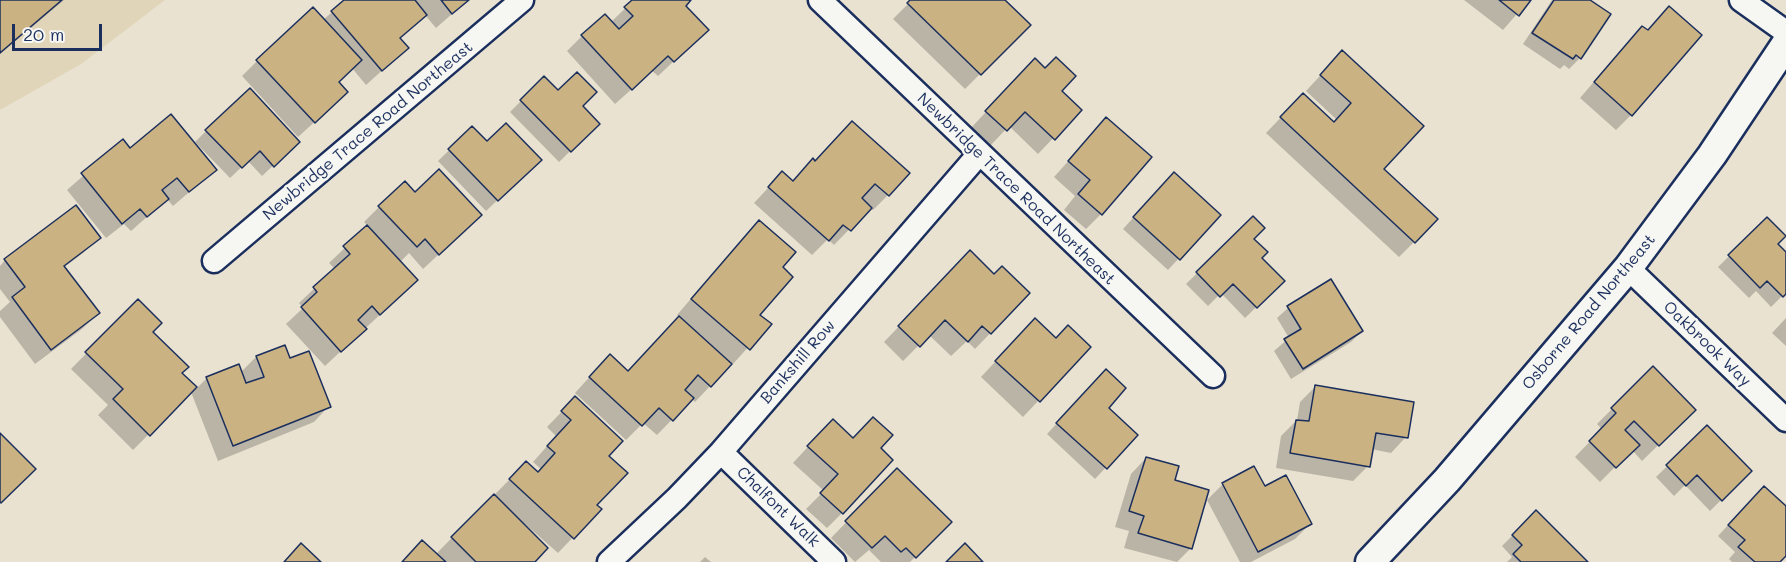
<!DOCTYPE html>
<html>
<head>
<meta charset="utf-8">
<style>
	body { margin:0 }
	#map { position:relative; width:1786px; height:562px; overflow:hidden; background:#e9e2d0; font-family:Mali,sans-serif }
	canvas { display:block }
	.scale { position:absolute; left:12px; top:24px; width:90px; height:27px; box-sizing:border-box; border:3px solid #1b2f5e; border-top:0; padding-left:8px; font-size:18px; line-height:21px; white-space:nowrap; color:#1b2f5e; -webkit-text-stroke:4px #f6f6f2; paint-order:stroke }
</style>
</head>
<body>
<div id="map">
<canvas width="1786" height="562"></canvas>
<div class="scale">20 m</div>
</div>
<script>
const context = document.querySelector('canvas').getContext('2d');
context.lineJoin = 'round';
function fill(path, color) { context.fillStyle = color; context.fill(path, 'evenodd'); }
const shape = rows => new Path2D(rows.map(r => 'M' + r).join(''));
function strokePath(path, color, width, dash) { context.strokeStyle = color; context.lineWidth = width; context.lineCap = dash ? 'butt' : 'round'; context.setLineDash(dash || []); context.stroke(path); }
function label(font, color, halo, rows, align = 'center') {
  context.font = font + ' Mali,sans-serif'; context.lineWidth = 5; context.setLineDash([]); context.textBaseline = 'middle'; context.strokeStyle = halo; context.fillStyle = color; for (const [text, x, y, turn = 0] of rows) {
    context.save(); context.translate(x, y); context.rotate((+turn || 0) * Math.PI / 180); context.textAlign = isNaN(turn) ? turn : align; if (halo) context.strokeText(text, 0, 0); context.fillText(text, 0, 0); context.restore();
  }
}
const built = shape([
	[0,0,165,0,81,64,0,110]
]);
const shadow = shape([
	[0,0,64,0,0,54],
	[346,0,468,0,436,28,425,15,399,40,407,48,366,85,352,68,337,83,331,107,298,137,242,76,257,61,323,20],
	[634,0,689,0,684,6,691,45,658,76,652,71,615,104,567,51,582,36,611,22],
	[912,0,1003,0,1029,25,965,89,893,19],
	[1464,0,1529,0,1503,30],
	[1552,0,1587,0,1580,58,1569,69,1564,65,1560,69,1523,44],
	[1647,32,1631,115,1616,130,1580,98,1627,43],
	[1342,52,1381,169,1414,242,1399,257,1266,133,1288,110,1334,124,1337,120,1306,91],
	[1020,75,1059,91,1080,110,1038,154,1009,126,990,146,971,128],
	[544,78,558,93,581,106,598,124,559,162,510,112],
	[1106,119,1101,214,1086,229,1064,210,1075,196,1054,177],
	[472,128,487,143,540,160,486,211,438,161],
	[206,131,298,142,262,176,248,161,230,178,195,142],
	[837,138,888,195,873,210,870,208,834,245,828,239,812,255,754,203,782,173,792,182,813,161,815,162],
	[123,141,130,150,215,170,173,206,167,199,131,231,124,224,106,238,67,190],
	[1163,185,1219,215,1168,270,1123,229],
	[415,194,465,230,423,269,409,253,399,263,400,296,325,366,286,324,303,308,299,303,335,269,329,263,368,226,364,222,379,207],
	[1253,218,1252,239,1260,258,1283,281,1245,318,1221,293,1208,306,1186,284],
	[1767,219,1776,244,1786,254,1786,292,1771,307,1756,291,1749,298,1718,267],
	[744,237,781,268,758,315,769,324,733,364,732,363,695,402,692,399,657,435,643,423,626,440,575,393,595,371,628,372,680,317,677,315],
	[99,238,83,253,63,268,98,313,82,329,35,364,0,317,0,311,10,302,0,289,0,266,5,260],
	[955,268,994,276,1028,294,975,349,967,341,951,356,929,335,903,361,884,342],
	[138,301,151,332,180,373,196,389,207,378,240,373,256,357,289,360,329,406,314,422,218,461,191,392,133,450,98,415,108,405,71,369],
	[1288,308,1362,331,1351,342,1291,379,1274,351,1289,338,1277,318],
	[1786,318,1786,346,1772,333],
	[1020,335,1056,340,1089,347,1023,417,981,377],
	[1653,368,1694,410,1642,461,1632,450,1600,482,1575,457,1602,429,1597,424],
	[1095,382,1107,408,1136,435,1095,479,1047,434],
	[1315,387,1406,437,1391,453,1371,449,1368,466,1353,481,1276,468,1281,436,1297,420,1300,402],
	[575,398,607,456,595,505,600,509,558,553,525,524,524,525,533,562,402,562,435,555,511,478,537,473,541,469,533,462,556,436,547,427],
	[1707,427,1750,471,1710,511,1685,485,1674,496,1656,477],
	[818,436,853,439,879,448,842,513,827,528,806,509,824,491,793,463],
	[1146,458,1174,482,1191,548,1177,562,1124,548,1129,531,1115,527,1131,474],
	[1254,468,1264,488,1310,524,1295,539,1251,562,1240,562,1207,500,1223,484],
	[897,470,950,522,910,562,881,562,869,550,855,562,831,538],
	[1753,498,1786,508,1786,554,1778,562,1732,562,1729,559,1735,552,1718,536],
	[1536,512,1586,562,1507,562,1512,557,1502,546],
	[705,557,711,562,700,562]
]);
const building = shape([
	[0,0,62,0,0,53,0,0],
	[344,0,415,0,427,15,400,38,409,48,382,71,331,11,344,0],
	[441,0,469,0,452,14,441,0],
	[632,0,691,0,686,6,709,30,674,62,668,56,632,90,581,35,605,14,619,29,633,16,624,7,632,0],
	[910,0,1005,0,1031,25,981,75,907,3,910,0],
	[1499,0,1531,0,1519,16,1499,0],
	[1554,0,1590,0,1611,14,1581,59,1576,55,1573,59,1532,33,1554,0],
	[1669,6,1702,35,1632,116,1594,82,1642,26,1648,30,1669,6],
	[313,7,362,60,339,82,348,92,315,123,256,60,313,7],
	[1342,50,1424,126,1384,169,1438,219,1415,243,1280,117,1303,93,1334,122,1351,103,1320,75,1342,50],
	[1056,57,1076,76,1062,91,1082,110,1055,140,1025,112,1007,131,985,111,1035,58,1045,68,1056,57],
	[577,72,597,92,583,106,600,124,571,152,520,100,544,76,558,90,577,72],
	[250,88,300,142,274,167,260,151,242,168,205,130,250,88],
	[171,114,217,170,189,192,177,178,162,190,169,199,147,217,140,209,122,224,81,173,123,139,130,148,171,114],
	[1106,117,1152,157,1102,215,1078,194,1090,180,1068,161,1106,117],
	[852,121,910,173,889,196,875,184,862,198,872,208,851,231,843,225,829,241,768,187,782,171,793,181,813,158,815,161,852,121],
	[506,123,542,160,498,201,448,149,472,126,487,141,506,123],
	[439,169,482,215,439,255,425,239,417,247,378,206,405,181,415,192,439,169],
	[1174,172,1221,215,1180,260,1133,217,1174,172],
	[76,205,101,238,64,266,100,313,51,350,12,297,25,287,4,259,76,205],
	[1253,216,1265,228,1254,239,1268,252,1262,258,1285,281,1257,308,1233,284,1220,297,1196,272,1253,216],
	[1767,217,1786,236,1778,244,1786,252,1786,294,1783,297,1767,281,1760,288,1728,255,1767,217],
	[759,220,796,252,783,267,793,277,760,315,772,324,750,350,691,299,759,220],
	[367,225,418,280,380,315,372,306,358,320,367,329,341,352,301,307,317,292,313,287,350,254,343,246,367,225],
	[970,250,994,274,1002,266,1030,293,991,334,982,326,968,342,945,320,920,347,898,326,970,250],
	[1331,279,1363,331,1303,369,1284,339,1301,329,1287,306,1331,279],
	[138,299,162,323,153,332,189,367,182,373,197,387,150,436,113,399,123,389,85,352,138,299],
	[679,316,732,364,711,387,698,375,685,390,694,398,673,421,659,408,642,426,589,377,610,354,628,371,679,316],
	[1035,318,1056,338,1068,325,1091,347,1040,402,995,361,1035,318],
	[285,345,290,358,309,351,331,407,233,446,206,377,239,364,246,383,264,377,256,356,285,345],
	[1653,366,1696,410,1659,446,1634,421,1625,430,1640,445,1616,468,1589,441,1616,413,1611,408,1653,366],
	[1106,369,1126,388,1109,408,1138,435,1107,469,1056,423,1106,369],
	[1315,385,1414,402,1408,438,1376,433,1370,467,1290,453,1296,420,1309,421,1315,385],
	[575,396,623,441,609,456,628,473,597,505,602,509,574,539,509,479,526,461,538,472,555,453,547,446,571,420,561,411,575,396],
	[873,417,893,435,881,448,893,460,843,514,820,493,838,474,807,446,833,419,853,438,873,417],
	[1707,425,1752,471,1722,501,1697,475,1686,486,1666,465,1707,425],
	[0,433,36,469,1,503,0,502,0,433],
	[1146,457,1179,466,1175,480,1209,490,1192,549,1138,533,1144,516,1129,511,1146,457],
	[1254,466,1265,486,1286,475,1312,524,1258,552,1222,483,1254,466],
	[897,468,952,522,916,558,906,548,901,552,885,536,872,548,845,521,897,468],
	[1764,486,1786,506,1786,556,1780,562,1755,562,1738,547,1745,540,1728,525,1764,486],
	[494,494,548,548,535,562,476,562,451,537,494,494],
	[1536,510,1588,562,1521,562,1513,554,1522,545,1512,535,1536,510],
	[422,540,446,562,402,562,422,540],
	[301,543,321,562,284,562,301,543],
	[965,543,983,562,946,562,965,543]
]);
const minor = shape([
	[820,0,1213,376],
	[1741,0,1786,32],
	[214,261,522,0],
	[1628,268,1786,420],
	[721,452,834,562],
	[609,562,677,498,721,452,979,154]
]);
const tertiary = shape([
	[1370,562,1447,480,1628,268,1712,155,1786,44]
]);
const streetNames = [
	["Newbridge Trace Road Northeast",368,131,-40],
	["Newbridge Trace Road Northeast",1016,189,44],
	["Osborne Road Northeast",1589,312,-50],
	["Oakbrook Way",1707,344,44],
	["Bankshill Row",798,362,-49],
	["Chalfont Walk",778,507,44]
];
fill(built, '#e0d4b9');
fill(shadow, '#0003');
fill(building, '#cab282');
strokePath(building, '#1b2f5e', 1.5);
strokePath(minor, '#1b2f5e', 27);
strokePath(tertiary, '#1b2f5e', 33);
strokePath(minor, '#f6f6f2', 22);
strokePath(tertiary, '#f6f6f2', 28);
label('16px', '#1b2f5e', '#f6f6f2', streetNames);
</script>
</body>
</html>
